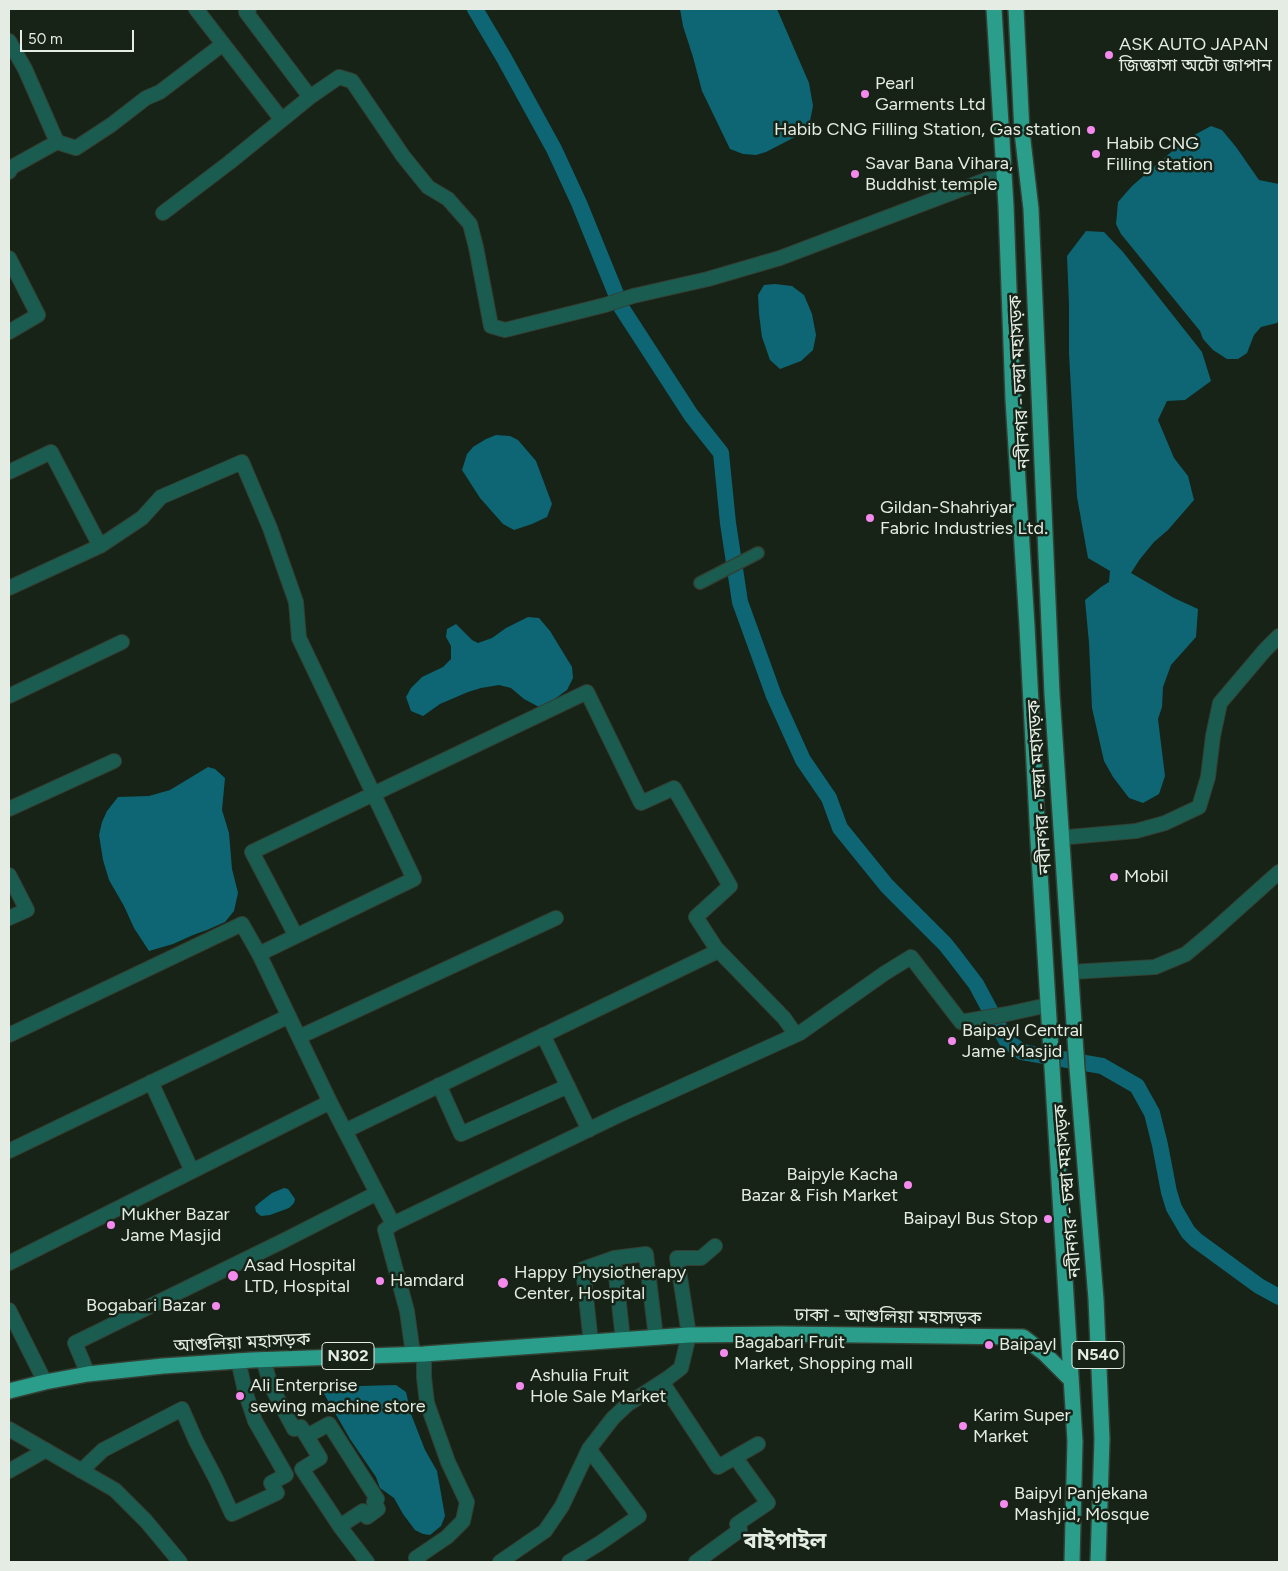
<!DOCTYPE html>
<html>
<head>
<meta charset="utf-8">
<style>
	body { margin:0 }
	#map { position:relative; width:1288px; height:1571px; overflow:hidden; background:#172316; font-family:Figtree,sans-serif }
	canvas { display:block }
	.frame { position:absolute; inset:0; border:10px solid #e4ece4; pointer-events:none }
	.scale { position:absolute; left:20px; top:30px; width:114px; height:22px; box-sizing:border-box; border:2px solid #e4ece4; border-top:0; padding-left:6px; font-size:15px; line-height:18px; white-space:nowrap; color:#e4ece4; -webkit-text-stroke:4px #172316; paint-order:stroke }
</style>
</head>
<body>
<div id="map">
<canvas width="1288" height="1571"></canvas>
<div class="frame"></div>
<div class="scale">50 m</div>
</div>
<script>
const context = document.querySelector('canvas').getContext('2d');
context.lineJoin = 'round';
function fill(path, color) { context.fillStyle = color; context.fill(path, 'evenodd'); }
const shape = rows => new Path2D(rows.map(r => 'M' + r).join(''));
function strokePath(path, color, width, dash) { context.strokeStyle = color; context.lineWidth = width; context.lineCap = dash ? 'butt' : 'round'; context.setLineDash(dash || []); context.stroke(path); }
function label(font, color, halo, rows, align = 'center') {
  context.font = font + ' Figtree,"Noto Sans Bengali",sans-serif'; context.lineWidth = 5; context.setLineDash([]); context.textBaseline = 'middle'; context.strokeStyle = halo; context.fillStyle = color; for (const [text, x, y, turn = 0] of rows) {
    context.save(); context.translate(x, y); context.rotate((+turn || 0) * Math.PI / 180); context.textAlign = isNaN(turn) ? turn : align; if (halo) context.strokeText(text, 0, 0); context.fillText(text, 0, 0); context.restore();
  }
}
const water = shape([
	[680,9,777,9,809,83,813,106,810,121,795,137,766,152,756,155,743,154,730,149,702,91,693,57,683,26],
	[1211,126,1222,130,1236,147,1259,180,1279,184,1279,320,1277,323,1261,327,1254,335,1247,353,1238,359,1227,359,1213,350,1203,339,1200,331,1121,234,1116,224,1118,202,1132,186,1185,140],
	[1086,231,1104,232,1123,252,1202,352,1211,381,1185,400,1167,401,1158,420,1174,458,1188,476,1194,500,1168,530,1154,542,1140,559,1131,573,1174,598,1198,609,1196,637,1171,665,1163,687,1162,707,1158,719,1165,776,1159,794,1143,803,1129,798,1113,777,1104,761,1092,708,1089,643,1085,600,1101,587,1109,582,1110,571,1088,558,1077,497,1069,353,1069,305,1067,256],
	[775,284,792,286,804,295,812,314,816,335,813,350,801,361,780,369,770,360,762,337,759,314,758,295,764,285],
	[496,435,510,436,518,440,536,461,552,504,547,517,532,524,514,530,503,524,480,498,462,470,467,454,473,447,486,439],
	[528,617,539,618,550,631,572,667,573,678,567,690,549,703,539,707,524,699,511,688,499,685,481,688,468,692,440,704,423,716,411,711,406,697,411,688,422,677,443,667,451,659,451,646,446,637,447,629,456,624,472,640,478,643,492,638,506,628],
	[208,767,215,769,225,778,222,810,229,833,232,869,238,893,234,911,225,922,207,930,193,935,173,944,149,951,134,928,124,906,109,880,103,860,99,835,102,822,107,811,118,797,149,796,170,790],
	[284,1188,288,1189,295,1199,294,1203,289,1208,270,1215,261,1216,256,1212,255,1207,259,1203,272,1193],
	[396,1385,406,1392,411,1414,425,1450,437,1471,445,1516,441,1526,430,1535,423,1534,415,1530,403,1514,394,1498,380,1488,376,1477,350,1439,323,1392,324,1387]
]);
const canal = shape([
	[475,9,504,58,554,149,579,203,616,294],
	[621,307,691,415,721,453,728,523,740,602,774,696,803,760,829,798,840,828,887,886,945,944,953,954,976,984,1006,1040,1022,1052,1102,1066,1137,1086,1152,1113,1160,1145,1169,1192,1174,1208,1188,1232,1196,1240,1259,1286,1279,1297]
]);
const pedestrian = shape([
	[700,583,758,553]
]);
const minor = shape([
	[196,9,282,120],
	[249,9,246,12,310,97],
	[9,41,25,69,57,142],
	[9,172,12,167,57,142,76,148,111,125,146,98,160,92,223,44],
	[163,213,230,162,310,97,339,77,352,81,403,156,428,187,448,199,470,224,476,247,491,326,505,330,605,305,633,296,708,279,780,258,1004,173],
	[9,258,38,315,9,332],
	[9,472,51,452,100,546,9,588],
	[9,696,122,642],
	[9,809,114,761],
	[1061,834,1069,837,1136,831,1165,823,1199,807,1208,777,1213,736,1220,703,1265,650,1279,636],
	[9,875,27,910,9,918],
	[296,936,252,852,587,692,641,803,674,788,730,886,696,917,716,948,784,1018,796,1035],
	[259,954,330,1102,393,1224,619,1115,800,1033,885,973,911,957,961,1022,1007,1014,1048,1005],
	[1071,972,1155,967,1186,954,1211,933,1279,872],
	[9,1035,242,924,259,954,414,879,299,638,296,602,270,528,242,462,161,497,142,518,100,546],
	[543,1035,589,1130],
	[299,1037,556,918],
	[151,1082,192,1171],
	[439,1085,461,1134,568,1086],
	[345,1131,718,951],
	[9,1151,289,1016],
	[393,1224,385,1230,407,1311,413,1354],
	[9,1263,330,1102],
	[9,1310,45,1382],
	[623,1340,614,1258,646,1254,656,1338],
	[591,1343,583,1269,614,1258],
	[263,1359,271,1386,294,1429,301,1427,320,1458,302,1469,341,1528,367,1562],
	[88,1374,75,1343,285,1240,377,1193],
	[662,1382,718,1467,758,1444],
	[9,1429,115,1490,146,1521,180,1562],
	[307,1436,329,1424,377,1499,374,1502,378,1509,367,1517,363,1511,340,1526],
	[9,1471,46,1450],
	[81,1471,103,1450,182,1409,196,1441,216,1479,232,1514,277,1493,271,1483,286,1475,255,1421,245,1391,238,1360],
	[419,1562,416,1558,447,1537,463,1521,467,1502,448,1462,427,1403,424,1377,424,1354],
	[500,1562,545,1531,562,1506,589,1449,613,1418,628,1404,668,1378,681,1368,689,1335,677,1258,701,1258,715,1246],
	[569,1562,600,1543,639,1516,589,1449],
	[696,1562,740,1530,737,1524,768,1503,735,1457]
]);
const trunk = shape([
	[994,9,1006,206,1013,399,1027,626,1038,840,1075,1441,1072,1562],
	[1016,9,1022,132,1031,209,1052,694,1077,1068,1096,1299,1102,1439,1098,1562],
	[9,1391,45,1382,88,1374,163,1366,252,1360,424,1354,689,1335,780,1334,1023,1337,1044,1353,1071,1380]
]);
const markers = [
	[1109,55,5,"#f689ee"],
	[865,94,5,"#f689ee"],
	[1091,130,5,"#f689ee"],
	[1096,154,5,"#f689ee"],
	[855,174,5,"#f689ee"],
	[870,518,5,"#f689ee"],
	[1114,877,5,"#f689ee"],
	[952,1041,5,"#f689ee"],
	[908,1185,5,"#f689ee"],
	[1048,1219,5,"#f689ee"],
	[111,1225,5,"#f689ee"],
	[233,1276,6,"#f689ee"],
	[380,1281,5,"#f689ee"],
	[503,1283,6,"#f689ee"],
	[216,1306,5,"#f689ee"],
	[989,1345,5,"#f689ee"],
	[724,1353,5,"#f689ee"],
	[520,1386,5,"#f689ee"],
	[240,1396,5,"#f689ee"],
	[963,1426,5,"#f689ee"],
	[1004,1504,5,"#f689ee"]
];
const shields = [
	[1098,1355,52],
	[348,1356,52]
];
const shieldNames = [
	["N540",1098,1355],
	["N302",348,1356]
];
const poiNames = [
	["ASK AUTO JAPAN",1119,45],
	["জিজ্ঞাসা অটো জাপান",1119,66],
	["Pearl",875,84],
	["Garments Ltd",875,105],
	["Habib CNG Filling Station, Gas station",1081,130,"right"],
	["Habib CNG",1106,144],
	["Filling station",1106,165],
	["Savar Bana Vihara,",865,164],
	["Buddhist temple",865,185],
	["Gildan-Shahriyar",880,508],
	["Fabric Industries Ltd.",880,529],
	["Mobil",1124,877],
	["Baipayl Central",962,1031],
	["Jame Masjid",962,1052],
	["Baipyle Kacha",898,1175,"right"],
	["Bazar & Fish Market",898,1196,"right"],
	["Mukher Bazar",121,1215],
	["Jame Masjid",121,1236],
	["Baipayl Bus Stop",1038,1219,"right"],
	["Asad Hospital",244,1266],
	["LTD, Hospital",244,1287],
	["Happy Physiotherapy",514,1273],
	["Center, Hospital",514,1294],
	["Hamdard",390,1281],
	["Bogabari Bazar",206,1306,"right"],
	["Bagabari Fruit",734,1343],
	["Market, Shopping mall",734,1364],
	["Baipayl",999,1345],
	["Ashulia Fruit",530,1376],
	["Hole Sale Market",530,1397],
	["Ali Enterprise",250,1386],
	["sewing machine store",250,1407],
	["Karim Super",973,1416],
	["Market",973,1437],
	["Baipyl Panjekana",1014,1494],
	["Mashjid, Mosque",1014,1515]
];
const streetNames = [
	["নবীনগর - চন্দ্রা মহাসড়ক",1020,382,-93],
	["নবীনগর - চন্দ্রা মহাসড়ক",1040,787,-94],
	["নবীনগর - চন্দ্রা মহাসড়ক",1068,1191,-95],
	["ঢাকা - আশুলিয়া মহাসড়ক",888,1317,1],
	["আশুলিয়া মহাসড়ক",242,1343,-3]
];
const districtNames = [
	["বাইপাইল",785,1542]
];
fill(water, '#0e6573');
strokePath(canal, '#0e6573', 16);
strokePath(pedestrian, '#343f33', 14);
strokePath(minor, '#343f33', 16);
strokePath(trunk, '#343f33', 18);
strokePath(pedestrian, '#1b5c50', 11);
strokePath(minor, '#1b5c50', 14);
strokePath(trunk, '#2a9e8a', 15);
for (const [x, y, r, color] of markers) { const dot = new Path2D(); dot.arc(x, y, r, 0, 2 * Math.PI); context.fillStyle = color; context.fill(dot); strokePath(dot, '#172316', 2); }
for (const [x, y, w] of shields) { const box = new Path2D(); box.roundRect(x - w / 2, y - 13.5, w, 27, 4); context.fillStyle = '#172316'; context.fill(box); strokePath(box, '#e4ece4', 1); }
label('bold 16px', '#e4ece4', null, shieldNames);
label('18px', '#e4ece4', '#172316', poiNames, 'left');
label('18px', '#e4ece4', '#172316', streetNames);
label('bold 22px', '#e4ece4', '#172316', districtNames);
</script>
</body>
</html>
